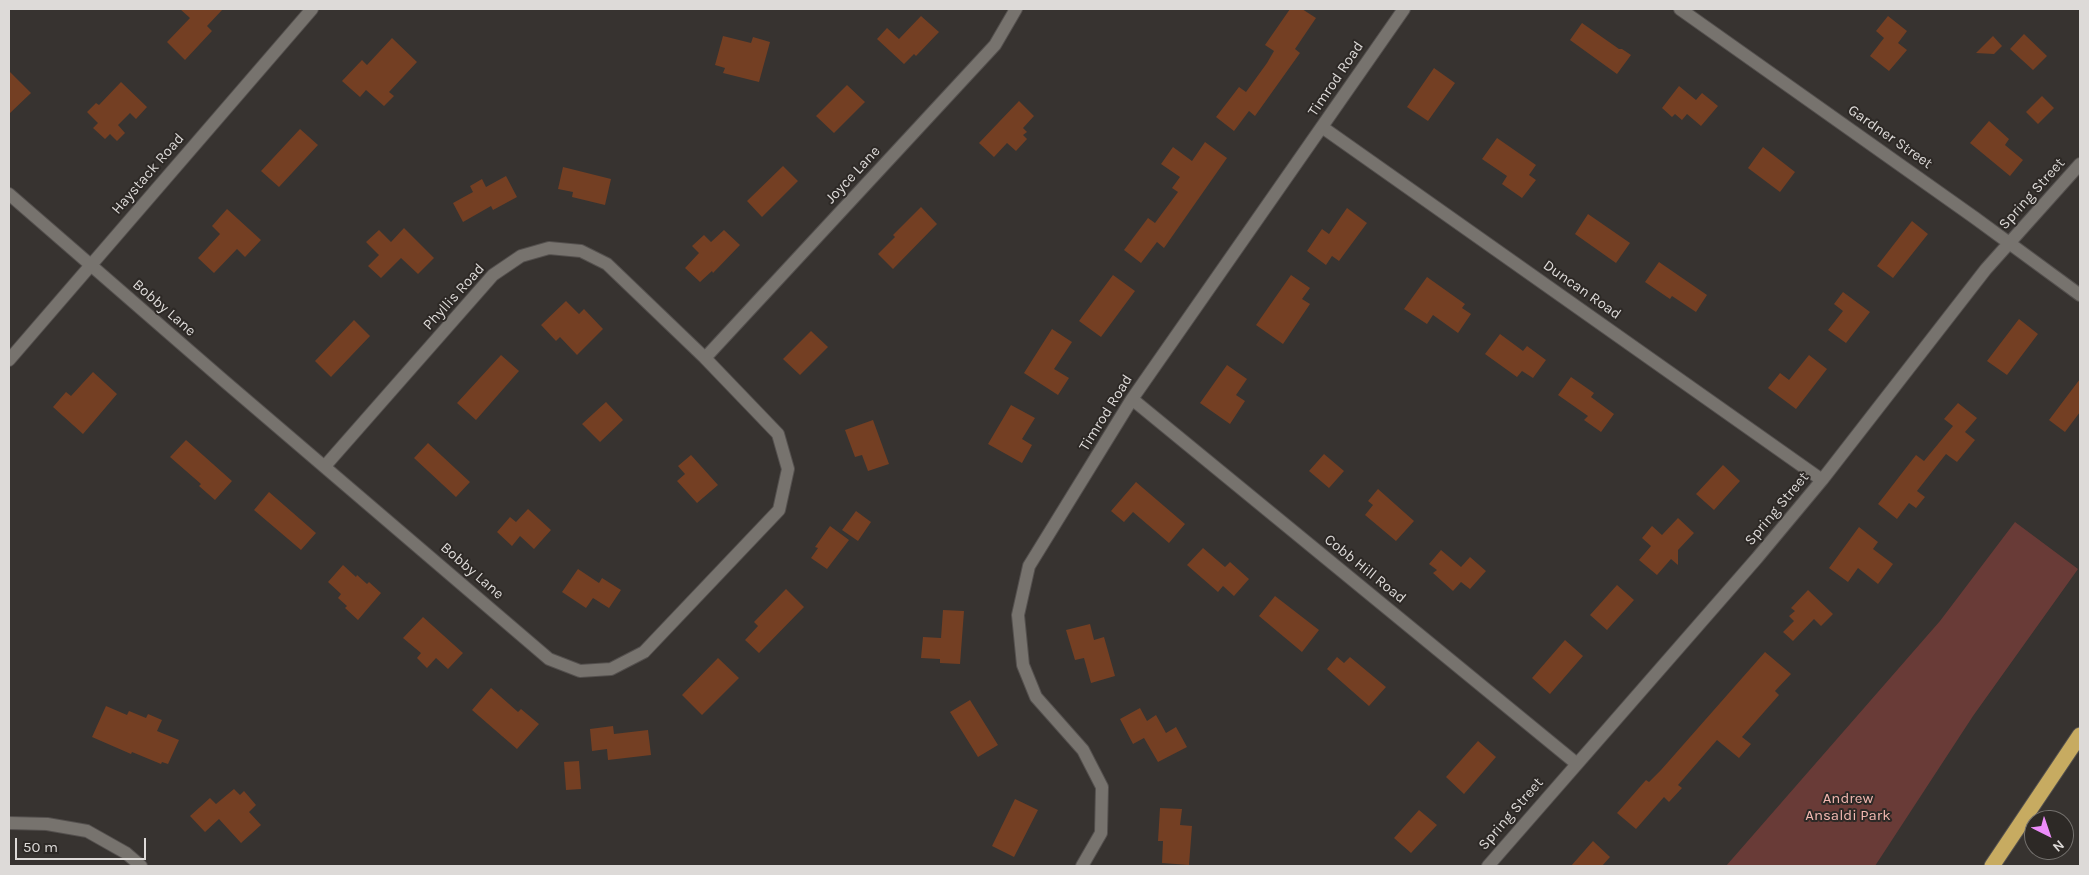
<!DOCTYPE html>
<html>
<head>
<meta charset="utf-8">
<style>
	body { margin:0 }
	#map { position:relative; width:2089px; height:875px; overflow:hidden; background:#373330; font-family:Karla,sans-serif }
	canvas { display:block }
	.frame { position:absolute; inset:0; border:10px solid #dddad8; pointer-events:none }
	.north { position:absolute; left:2024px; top:810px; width:50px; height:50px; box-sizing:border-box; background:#2d2926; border:1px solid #73706d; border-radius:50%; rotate:139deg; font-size:14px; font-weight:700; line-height:20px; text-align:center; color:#dddad8 }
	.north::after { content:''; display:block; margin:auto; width:18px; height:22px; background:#ed8cfa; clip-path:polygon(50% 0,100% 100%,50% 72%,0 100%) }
	.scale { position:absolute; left:15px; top:838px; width:131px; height:22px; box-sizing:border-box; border:2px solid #dddad8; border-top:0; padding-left:6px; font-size:15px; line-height:18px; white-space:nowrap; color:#dddad8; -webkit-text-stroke:4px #2d2926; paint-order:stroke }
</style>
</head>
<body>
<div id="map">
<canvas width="2089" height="875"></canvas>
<div class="frame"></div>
<div class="north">N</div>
<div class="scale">50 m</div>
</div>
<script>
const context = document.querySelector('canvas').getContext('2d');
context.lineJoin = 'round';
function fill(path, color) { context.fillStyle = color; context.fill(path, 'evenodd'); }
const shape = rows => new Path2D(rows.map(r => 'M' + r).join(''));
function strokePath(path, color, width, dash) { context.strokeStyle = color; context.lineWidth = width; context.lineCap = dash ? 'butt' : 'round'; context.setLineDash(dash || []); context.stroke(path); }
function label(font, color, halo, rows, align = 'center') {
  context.font = font + ' Karla,sans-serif'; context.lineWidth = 4; context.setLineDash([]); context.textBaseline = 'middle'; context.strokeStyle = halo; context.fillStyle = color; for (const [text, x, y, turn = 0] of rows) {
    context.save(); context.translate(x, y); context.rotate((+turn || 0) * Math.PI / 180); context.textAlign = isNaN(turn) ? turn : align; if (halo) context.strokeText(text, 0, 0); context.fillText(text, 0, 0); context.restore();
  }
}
const green = shape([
	[2015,522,2078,569,1973,716,1875,866,1726,866,1940,621]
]);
const building = shape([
	[180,9,223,9,207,26,212,31,185,60,167,42,190,18],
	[1290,9,1302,9,1316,18,1295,49,1300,53,1255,116,1249,111,1234,131,1216,117,1239,87,1246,92,1267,63,1274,51,1265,45],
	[921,16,939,32,916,56,914,54,904,64,877,39,887,28,899,39],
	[1888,16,1907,31,1898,43,1907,50,1889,71,1870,56,1884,38,1876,31],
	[1582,23,1619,49,1622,49,1631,55,1617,74,1570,40],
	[2024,34,2047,56,2033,70,2010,49],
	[723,36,751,43,753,37,770,42,759,82,723,73,725,68,715,65],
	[1993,36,2002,46,1994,54,1976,53],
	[392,38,417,62,389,92,394,96,384,106,366,90,360,97,342,81,362,60,367,65],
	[1434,68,1455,83,1428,121,1407,107],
	[9,71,31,93,9,114],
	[121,82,147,107,136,119,130,113,118,125,125,133,117,141,110,134,105,139,93,128,98,123,87,112,96,103,99,105],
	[847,85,865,102,834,133,816,116],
	[1679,86,1696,100,1702,93,1718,106,1701,126,1687,114,1682,120,1675,114,1672,117,1662,108],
	[2042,96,2054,108,2038,124,2026,112],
	[1019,101,1034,116,1023,128,1027,132,1023,135,1027,139,1016,151,1007,143,994,157,979,143],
	[1989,121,2009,139,2005,145,2023,160,2010,176,1970,143],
	[300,129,318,145,279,187,261,171],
	[1497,138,1536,165,1529,175,1536,180,1522,198,1502,184,1507,176,1482,159],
	[1205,142,1227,158,1164,248,1157,242,1141,263,1124,250,1148,218,1155,223,1178,192,1172,188,1180,177,1161,164,1173,147,1192,161],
	[1763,147,1795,172,1780,192,1748,168],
	[783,166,798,181,762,217,747,201],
	[563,167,611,179,605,205,572,197,573,192,558,189],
	[506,176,517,197,493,210,491,206,463,222,453,203,473,192,470,186,482,179,486,187],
	[921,207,937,224,893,269,878,254,895,237,893,235],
	[1347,208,1367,223,1339,261,1332,256,1326,265,1307,251,1322,229,1329,234],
	[227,209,261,240,245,257,237,249,214,273,198,258,220,234,212,226],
	[1588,214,1630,243,1616,263,1575,234],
	[1912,221,1928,234,1893,278,1877,266],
	[404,228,434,258,418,274,401,258,381,278,368,266,379,255,366,242,379,230,391,242],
	[724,230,740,245,713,273,712,271,700,282,685,268,699,253,692,246,704,235,711,242],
	[1659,262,1707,295,1696,312,1672,296,1670,299,1645,282],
	[1113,275,1135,291,1101,337,1079,321],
	[1291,275,1310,288,1302,299,1310,304,1283,344,1256,325],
	[1427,277,1465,304,1462,308,1471,314,1458,333,1433,315,1427,324,1404,309],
	[1843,292,1870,312,1846,343,1828,330,1843,311,1834,304],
	[566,301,579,314,584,309,603,329,577,355,560,337,556,341,541,325],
	[2019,319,2038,334,2007,375,1987,361],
	[354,320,370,336,331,377,315,361],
	[1052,329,1072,342,1054,369,1069,378,1058,395,1024,373],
	[811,331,828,347,800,375,783,359],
	[1500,334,1523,351,1527,346,1546,360,1533,378,1522,371,1517,377,1485,354],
	[501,355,519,371,476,420,457,403],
	[1809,355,1827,369,1796,409,1768,388,1780,373,1789,380],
	[1227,365,1247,379,1236,395,1245,401,1230,424,1200,403],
	[93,372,117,394,83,434,53,407,66,392,71,396],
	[1571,377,1594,393,1591,397,1614,414,1601,432,1584,420,1588,416,1558,395],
	[2080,379,2080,412,2065,432,2049,420],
	[606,402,623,420,600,442,582,424],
	[1958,403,1977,418,1965,432,1975,440,1957,462,1946,454,1917,491,1925,497,1916,508,1909,503,1897,519,1878,504,1916,455,1924,461,1953,426,1944,419],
	[1011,405,1035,418,1022,439,1032,445,1022,463,988,444],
	[873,420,889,464,868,471,862,455,855,457,845,430],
	[186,440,232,481,215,500,199,486,201,484,170,457],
	[428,443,470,482,456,497,414,458],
	[1324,454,1344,471,1329,488,1309,471],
	[691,455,718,485,697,503,677,481,685,474,678,466],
	[1723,465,1740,481,1714,510,1696,494],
	[1136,482,1185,524,1169,543,1133,512,1124,522,1111,511],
	[1378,489,1414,521,1396,541,1365,515,1373,505,1368,501],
	[269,492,316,533,301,550,254,510],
	[528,509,551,530,534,549,520,536,512,546,497,532,510,517,516,522],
	[856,511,871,522,858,541,842,530],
	[1678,518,1694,533,1678,550,1678,565,1671,559,1657,575,1639,560,1651,546,1642,538,1652,526,1662,535],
	[830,526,849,540,827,569,811,558,818,548,815,547],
	[1859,527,1878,542,1873,549,1893,564,1878,584,1858,568,1848,582,1829,568],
	[1203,548,1225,567,1230,562,1249,579,1234,596,1223,586,1218,592,1187,565],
	[1441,550,1461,567,1470,557,1486,571,1470,589,1461,582,1453,591,1433,573,1437,570,1429,564],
	[343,565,356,577,357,575,367,584,369,582,381,593,358,620,345,608,347,606,338,598,341,594,328,582],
	[578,569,599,583,602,578,621,590,609,608,593,598,586,608,562,592],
	[1617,585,1634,600,1607,630,1590,615],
	[786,589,804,607,759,653,745,640,758,626,754,622],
	[1808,590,1833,614,1821,626,1814,619,1793,641,1783,632,1794,621,1789,616,1795,611,1791,608],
	[1275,596,1319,630,1302,652,1259,616],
	[943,610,964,611,960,664,940,663,940,659,921,658,923,637,941,638],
	[423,617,463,653,448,669,436,658,427,668,417,658,421,653,403,638],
	[1090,624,1094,640,1104,637,1115,676,1091,683,1084,658,1075,660,1066,630],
	[1565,640,1583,656,1550,694,1532,678],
	[1765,652,1791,674,1775,691,1779,695,1742,737,1751,744,1739,758,1717,740,1678,785,1682,788,1669,802,1664,797,1636,829,1617,813,1646,780,1649,782,1661,770],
	[1337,657,1344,663,1350,657,1386,687,1369,706,1327,669],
	[718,658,739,678,702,715,682,695],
	[491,688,518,712,521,709,539,724,517,749,472,710],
	[970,700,998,745,978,757,950,712],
	[106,706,127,715,129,711,146,718,148,714,162,720,157,731,179,740,168,764,162,762,161,764,132,752,131,754,92,737],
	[1140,708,1147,721,1156,715,1166,733,1176,727,1187,747,1158,762,1144,738,1133,744,1120,719],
	[613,726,614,734,648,730,651,755,608,760,607,749,592,751,590,729],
	[1478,741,1496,757,1464,794,1446,777],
	[579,761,581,789,566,790,564,762],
	[234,789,240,795,244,791,256,805,249,812,261,825,241,843,219,819,205,832,190,816,210,798,216,804],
	[1015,799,1038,810,1014,857,992,846],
	[1160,808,1182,809,1180,825,1192,826,1189,865,1162,863,1163,841,1158,841],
	[1419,810,1437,825,1411,853,1394,838],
	[1593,841,1610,857,1602,866,1571,866]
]);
const minor = shape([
	[1680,9,1975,218,2080,295],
	[1322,127,1822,480],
	[9,194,223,380,549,659,580,671,611,669,644,652,779,510,788,469,778,434,705,358,607,264,581,251,549,248,521,256,493,275,325,466],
	[705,358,995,45,1016,9],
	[9,360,312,9],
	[1132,399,1577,764],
	[9,823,47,824,87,831,126,853,141,866],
	[1082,866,1101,833,1102,787,1083,750,1036,697,1023,665,1018,615,1029,566,1132,399,1404,9],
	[1488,866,1757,558,1822,480,1986,269,2080,164]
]);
const highway = shape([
	[1992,866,2080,735]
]);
const streetNames = [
	["Timrod Road",1336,79,-56],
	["Gardner Street",1890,137,35],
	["Haystack Road",148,174,-49],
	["Joyce Lane",853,175,-47],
	["Spring Street",2032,194,-48],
	["Duncan Road",1582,290,35],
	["Phyllis Road",454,297,-48],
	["Bobby Lane",164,308,41],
	["Timrod Road",1106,413,-58],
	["Spring Street",1777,509,-50],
	["Cobb Hill Road",1365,569,39],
	["Bobby Lane",472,571,41],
	["Spring Street",1511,814,-49]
];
const parkNames = [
	["Andrew",1848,799],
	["Ansaldi Park",1848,816]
];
fill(green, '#693b37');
fill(building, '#743f23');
strokePath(minor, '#54504e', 14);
strokePath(highway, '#54504e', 17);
strokePath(minor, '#77736e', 12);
strokePath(highway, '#c7ab61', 15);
label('15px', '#dddad8', '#2d2926', streetNames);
label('15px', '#f3b8b1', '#2d2926', parkNames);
</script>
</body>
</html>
